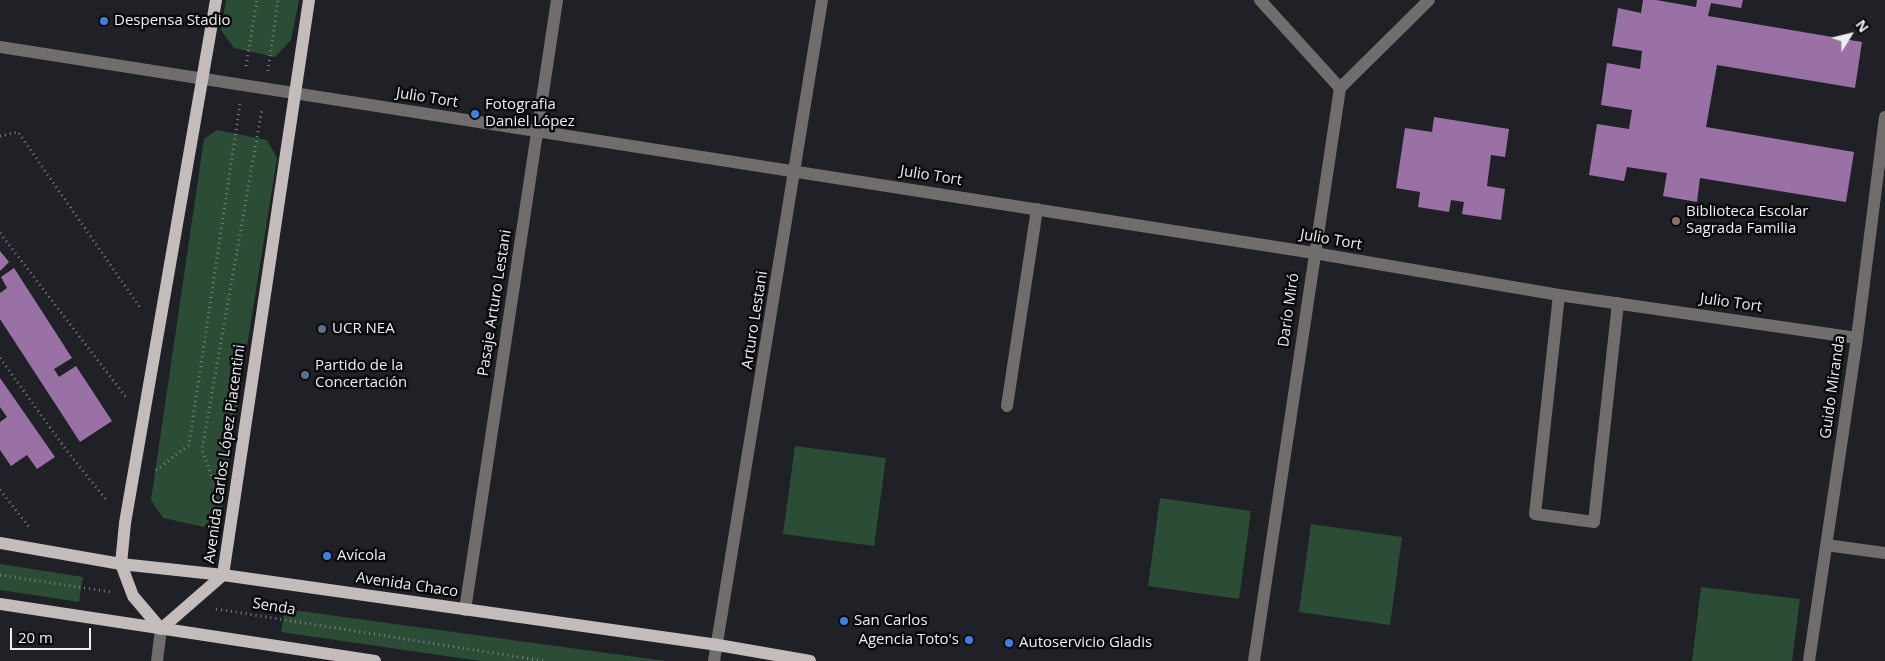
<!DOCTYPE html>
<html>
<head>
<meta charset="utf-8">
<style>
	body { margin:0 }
	#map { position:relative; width:1885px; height:661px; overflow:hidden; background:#1f2127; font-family:"Open Sans",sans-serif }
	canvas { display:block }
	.north { position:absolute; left:1825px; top:10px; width:50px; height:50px; -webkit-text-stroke:4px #0a0a0d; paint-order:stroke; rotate:54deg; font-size:14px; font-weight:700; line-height:20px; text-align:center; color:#edeef3 }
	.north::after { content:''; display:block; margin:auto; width:18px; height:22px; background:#edeef3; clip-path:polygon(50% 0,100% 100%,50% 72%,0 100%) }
	.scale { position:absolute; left:10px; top:628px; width:81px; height:22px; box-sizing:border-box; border:2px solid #edeef3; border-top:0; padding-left:6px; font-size:15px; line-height:18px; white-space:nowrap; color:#edeef3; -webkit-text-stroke:4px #0a0a0d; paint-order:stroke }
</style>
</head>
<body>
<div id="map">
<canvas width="1885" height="661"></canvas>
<div class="north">N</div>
<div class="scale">20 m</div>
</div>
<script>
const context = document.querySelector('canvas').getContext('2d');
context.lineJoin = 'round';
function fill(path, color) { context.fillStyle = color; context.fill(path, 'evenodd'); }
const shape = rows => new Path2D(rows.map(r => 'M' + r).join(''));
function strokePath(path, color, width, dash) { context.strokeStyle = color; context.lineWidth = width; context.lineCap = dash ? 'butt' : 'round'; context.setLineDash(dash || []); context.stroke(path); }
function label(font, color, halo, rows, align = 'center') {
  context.font = font + ' "Open Sans",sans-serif'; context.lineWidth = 5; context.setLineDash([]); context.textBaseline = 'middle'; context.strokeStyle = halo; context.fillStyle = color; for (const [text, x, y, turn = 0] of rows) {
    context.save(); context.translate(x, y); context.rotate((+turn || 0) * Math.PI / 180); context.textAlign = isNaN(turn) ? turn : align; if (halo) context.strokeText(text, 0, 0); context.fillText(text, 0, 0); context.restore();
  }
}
const green = shape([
	[226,0,299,0,291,40,275,57,234,48,221,30],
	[217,130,267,140,277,158,221,510,204,527,163,518,151,500,204,139],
	[795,446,886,458,874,546,783,534],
	[1160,498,1251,511,1239,599,1148,586],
	[1311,524,1402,537,1390,625,1299,612],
	[0,564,83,577,79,602,0,590],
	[1701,587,1800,599,1792,661,1692,661],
	[285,609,666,661,480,661,281,632]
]);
const building = shape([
	[1643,0,1656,0,1696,7,1697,0,1743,0,1741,8,1711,3,1708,16,1862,42,1855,88,1717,65,1706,127,1854,152,1846,202,1700,178,1697,202,1663,196,1667,173,1627,167,1624,181,1589,175,1597,124,1629,129,1632,110,1601,105,1607,63,1640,69,1642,51,1612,46,1618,8,1641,13],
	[1434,117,1509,129,1505,157,1491,155,1487,186,1505,189,1501,220,1462,214,1464,202,1451,200,1449,212,1418,207,1420,192,1396,188,1405,128,1432,132],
	[0,251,9,262,0,271],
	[14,268,72,358,54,369,59,377,76,366,112,421,80,442,0,319,0,293,7,288,1,277],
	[0,378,55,457,37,469,27,455,11,466,0,450,0,422,7,417,0,407]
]);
const path = shape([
	[246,66,257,0],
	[268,71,278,0],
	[0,136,18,132,141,309],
	[0,233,126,397],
	[0,358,67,451,108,502],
	[156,470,189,445,240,104],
	[215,485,202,450,262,109],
	[0,490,29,527],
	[0,575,111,592],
	[216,609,544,661]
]);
const minor = shape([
	[1260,0,1340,88],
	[0,47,1314,253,1559,295,1857,338],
	[1559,295,1535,514,1594,522,1618,303],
	[1007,406,1037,209],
	[1826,545,1885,553],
	[465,610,557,0],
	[157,661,161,629],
	[714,661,822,0],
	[1254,661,1340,88,1429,0],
	[1809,661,1857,338,1885,117]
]);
const major = shape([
	[0,543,121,564,223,575,718,645,810,661],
	[0,604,375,661],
	[161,629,223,575,309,0],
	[161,629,133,596,121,564,125,523,216,0]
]);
const markers = [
	[104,21,5,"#3f7fe0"],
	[475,114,5,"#3f7fe0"],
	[1676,221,5,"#8d6e63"],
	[322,329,5,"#5c6f8a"],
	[305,375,5,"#5c6f8a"],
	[327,556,5,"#3f7fe0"],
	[844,621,5,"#3f7fe0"],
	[969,640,5,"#3f7fe0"],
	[1009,643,5,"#3f7fe0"]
];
const poiNames = [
	["Despensa Stadio",114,21],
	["Fotografia",485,105],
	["Daniel López",485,122],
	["Biblioteca Escolar",1686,212],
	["Sagrada Familia",1686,229],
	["UCR NEA",332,329],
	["Partido de la",315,366],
	["Concertación",315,383],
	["Avícola",337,556],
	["San Carlos",854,621],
	["Agencia Toto's",959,640,"right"],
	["Autoservicio Gladis",1019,643]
];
const streetNames = [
	["Julio Tort",427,98,9],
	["Julio Tort",931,176,9],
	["Julio Tort",1331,240,10],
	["Pasaje Arturo Lestani",495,303,-81],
	["Julio Tort",1731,303,8],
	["Darío Miró",1289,310,-82],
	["Arturo Lestani",755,320,-81],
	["Guido Miranda",1833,387,-82],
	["Avenida Carlos López Piacentini",225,454,-82],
	["Avenida Chaco",407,585,8],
	["Senda",274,607,9]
];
fill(green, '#2b4c35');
fill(building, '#9a71a5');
strokePath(path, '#7e7f85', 3, [1, 4]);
strokePath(minor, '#726d6d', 12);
strokePath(major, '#c4bbbb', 12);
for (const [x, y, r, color] of markers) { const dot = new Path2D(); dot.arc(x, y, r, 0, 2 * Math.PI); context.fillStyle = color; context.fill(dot); strokePath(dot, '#0a0a0d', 2); }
label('15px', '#edeef3', '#0a0a0d', poiNames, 'left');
label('15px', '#edeef3', '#0a0a0d', streetNames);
</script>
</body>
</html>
